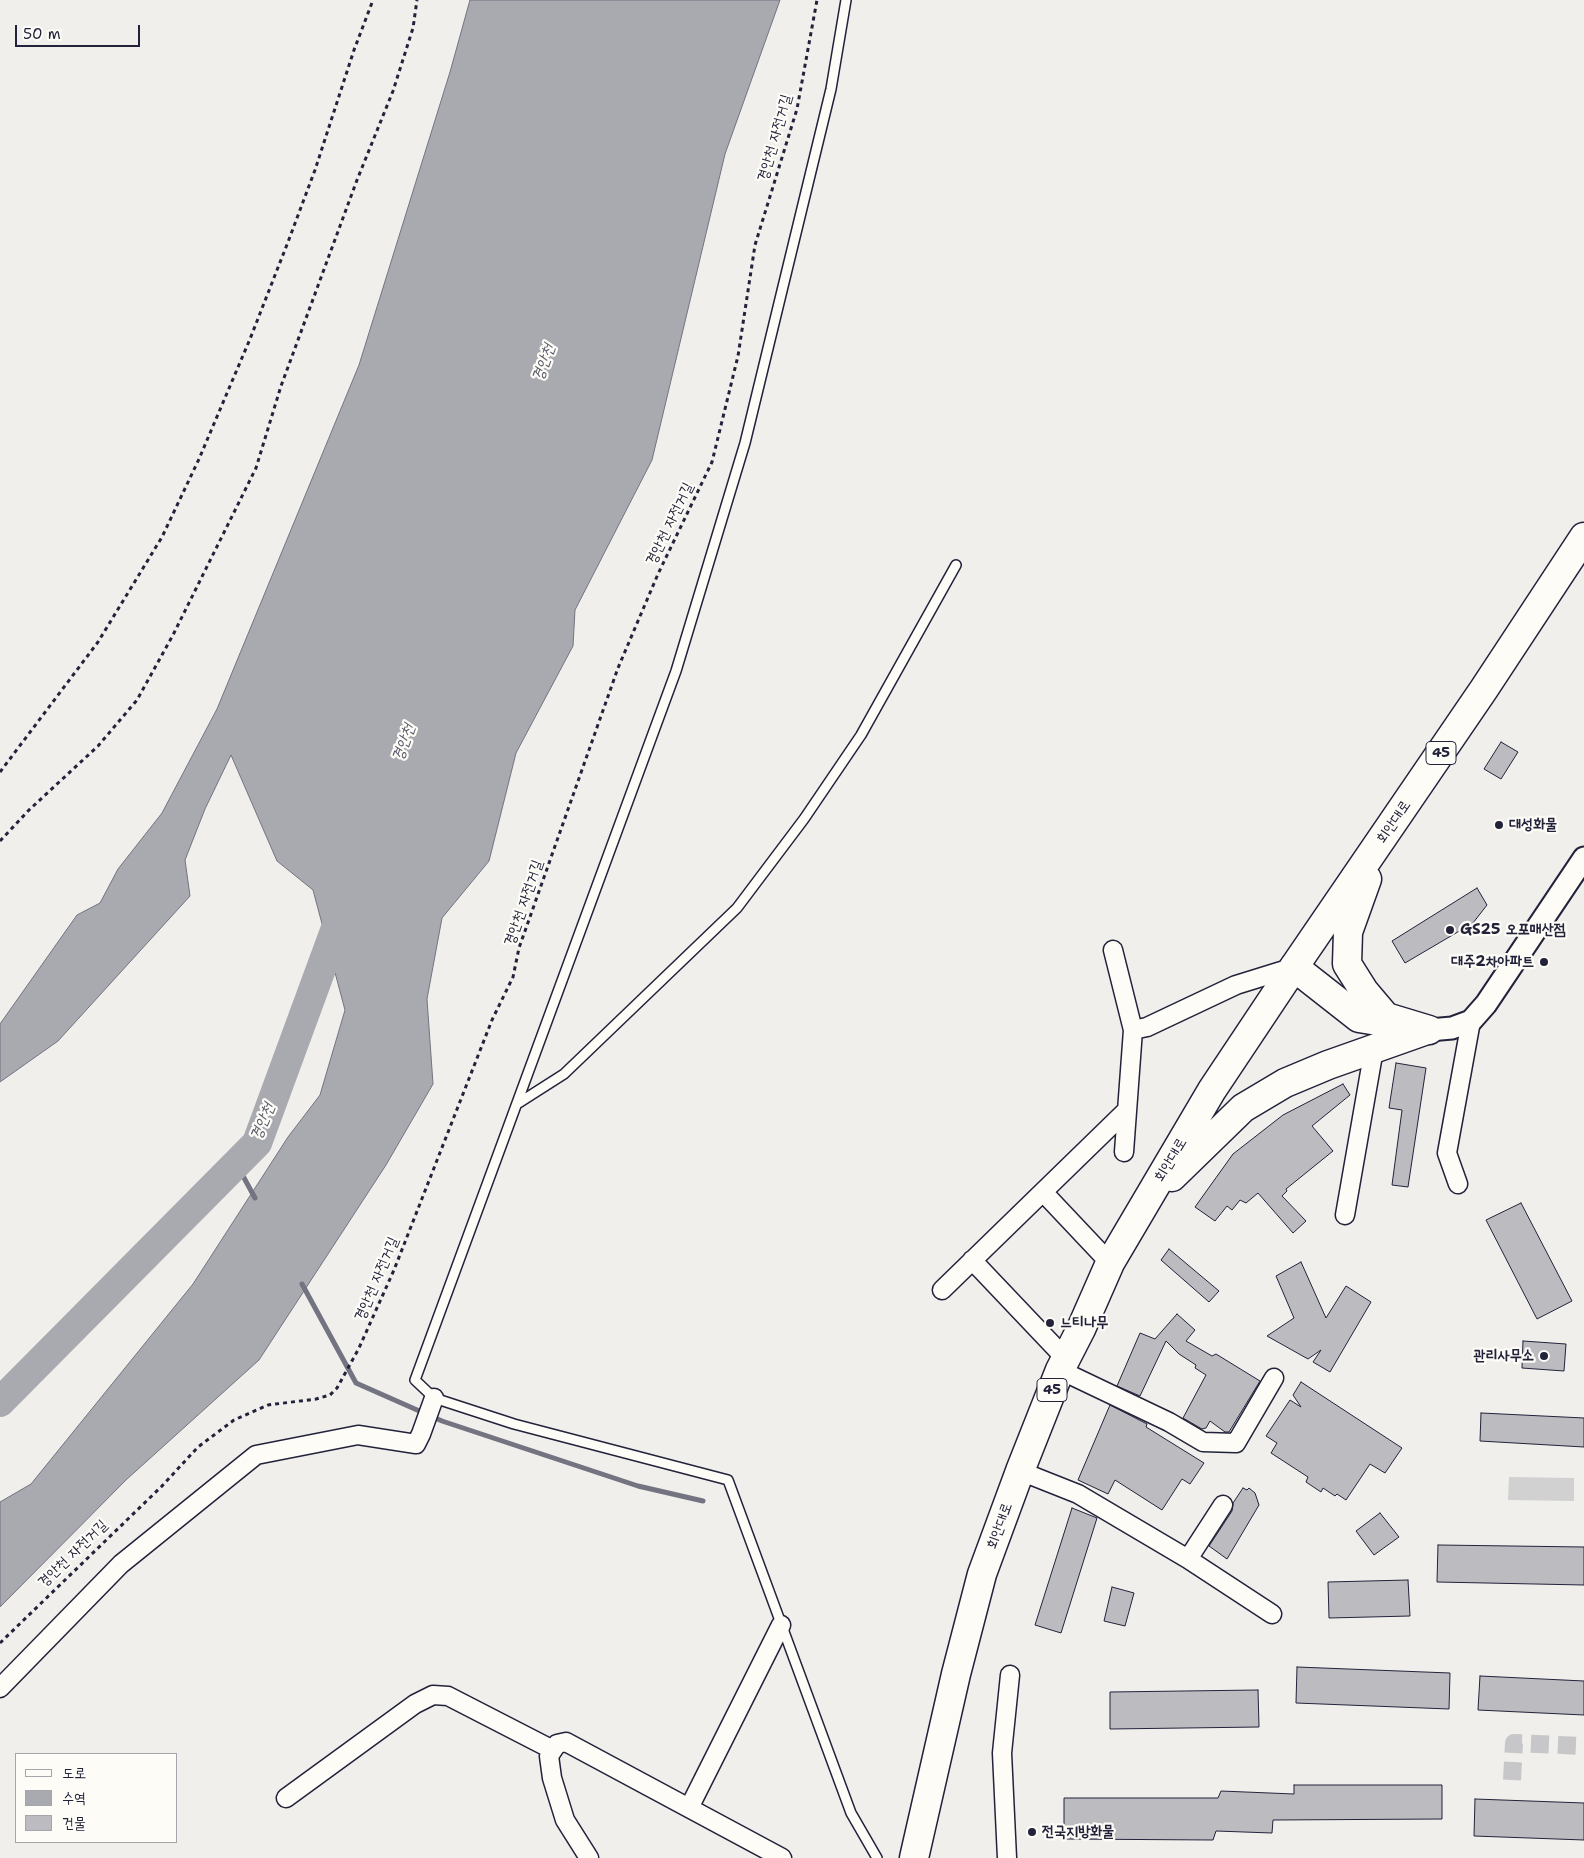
<!DOCTYPE html>
<html>
<head>
<meta charset="utf-8">
<style>
	body { margin:0 }
	#map { position:relative; width:1584px; height:1858px; overflow:hidden; background:#f0efec; font-family:"Shantell Sans","Poor Story",sans-serif }
	canvas { display:block }
	.legend { position:absolute; left:15px; top:1753px; width:162px; height:90px; box-sizing:border-box; background:#fdfcf7; border:1px solid #a5a5ac; margin:0; padding:6px 9px; list-style:none; font-size:15px; color:#22223b }
	.legend li { display:flex; align-items:center; gap:10px; height:25px }
	.legend b { width:25px; border:1px solid #a5a5ac }
	.scale { position:absolute; left:15px; top:25px; width:125px; height:22px; box-sizing:border-box; border:2px solid #22223b; border-top:0; padding-left:6px; font-size:15px; line-height:18px; white-space:nowrap; color:#22223b; -webkit-text-stroke:4px #fdfcf7; paint-order:stroke }
</style>
</head>
<body>
<div id="map">
<canvas width="1584" height="1858"></canvas>
<ul class="legend">
<li><b style="height:6px;background:#fdfcf7"></b>도로</li>
<li><b style="height:14px;background:#a9a9b0"></b>수역</li>
<li><b style="height:14px;background:#bcbcc0"></b>건물</li>
</ul>
<div class="scale">50 m</div>
</div>
<script>
const context = document.querySelector('canvas').getContext('2d');
context.lineJoin = 'round';
function fill(path, color) { context.fillStyle = color; context.fill(path, 'evenodd'); }
const shape = rows => new Path2D(rows.map(r => 'M' + r).join(''));
function strokePath(path, color, width, dash) { context.strokeStyle = color; context.lineWidth = width; context.lineCap = dash ? 'butt' : 'round'; context.setLineDash(dash || []); context.stroke(path); }
function label(font, color, halo, rows, align = 'center') {
  context.font = font + ' "Shantell Sans","Poor Story",sans-serif'; context.lineWidth = 4.5; context.setLineDash([]); context.textBaseline = 'middle'; context.strokeStyle = halo; context.fillStyle = color; for (const [text, x, y, turn = 0] of rows) {
    context.save(); context.translate(x, y); context.rotate((+turn || 0) * Math.PI / 180); context.textAlign = isNaN(turn) ? turn : align; if (halo) context.strokeText(text, 0, 0); context.fillText(text, 0, 0); context.restore();
  }
}
const green = shape([
	[1509,1477,1574,1478,1574,1501,1508,1500]
]);
const water = shape([
	[470,0,780,0,725,154,652,460,575,610,573,646,516,753,489,861,442,918,427,999,433,1084,386,1165,259,1360,126,1480,0,1607,0,1502,31,1484,193,1284,288,1137,320,1095,345,1010,313,890,277,861,231,755,205,809,185,860,190,896,58,1041,0,1082,0,1024,77,915,100,903,118,869,162,813,217,709,359,365,450,72,470,0]
]);
const stream = shape([
	[237,1165,255,1198],
	[302,1284,356,1383,442,1421,638,1486,703,1501]
]);
const river = shape([
	[0,1402,257,1143,343,909]
]);
const building = shape([
	[1501,742,1518,752,1501,779,1484,769,1501,742],
	[1477,888,1487,905,1473,923,1405,963,1392,941,1477,888],
	[1396,1063,1426,1068,1408,1187,1392,1185,1402,1110,1389,1108,1396,1063],
	[1343,1084,1350,1095,1312,1126,1333,1151,1286,1189,1287,1191,1282,1196,1306,1221,1293,1233,1258,1193,1246,1203,1240,1200,1232,1210,1227,1206,1215,1221,1195,1207,1233,1154,1283,1115,1343,1084],
	[1521,1203,1572,1301,1537,1319,1486,1220,1521,1203],
	[1169,1249,1219,1291,1209,1302,1161,1260,1169,1249],
	[1301,1262,1326,1318,1346,1286,1371,1302,1330,1372,1313,1362,1321,1350,1308,1359,1267,1336,1294,1318,1276,1276,1301,1262],
	[1177,1314,1195,1330,1186,1341,1212,1356,1216,1354,1260,1381,1229,1432,1225,1432,1210,1421,1206,1428,1202,1429,1183,1418,1206,1375,1195,1368,1196,1365,1179,1354,1166,1341,1140,1396,1117,1386,1140,1333,1155,1339,1177,1314],
	[1523,1341,1566,1344,1564,1371,1522,1368,1523,1341],
	[1301,1382,1402,1448,1385,1473,1370,1464,1346,1500,1337,1494,1335,1496,1323,1488,1321,1492,1306,1482,1308,1477,1271,1453,1277,1443,1266,1436,1290,1400,1301,1407,1293,1395,1301,1382],
	[1110,1405,1147,1424,1146,1427,1204,1463,1190,1484,1182,1479,1162,1510,1115,1480,1108,1494,1078,1480,1110,1405],
	[1481,1413,1584,1418,1584,1447,1480,1441,1481,1413],
	[1243,1488,1247,1490,1249,1488,1255,1493,1259,1505,1227,1559,1209,1546,1232,1511,1233,1503,1243,1488],
	[1072,1508,1097,1518,1061,1633,1035,1625,1072,1508],
	[1380,1513,1399,1537,1374,1555,1356,1531,1380,1513],
	[1438,1545,1584,1547,1584,1585,1437,1582,1438,1545],
	[1408,1580,1410,1616,1329,1618,1328,1582,1408,1580],
	[1112,1587,1134,1593,1125,1626,1104,1621,1112,1587],
	[1297,1667,1450,1673,1449,1709,1296,1703,1297,1667],
	[1480,1676,1584,1681,1584,1715,1478,1710,1480,1676],
	[1258,1690,1259,1727,1110,1729,1110,1692,1258,1690],
	[1294,1785,1442,1785,1442,1819,1273,1820,1272,1833,1216,1831,1213,1840,1064,1839,1064,1798,1218,1798,1221,1791,1294,1794,1294,1785],
	[1475,1799,1584,1803,1584,1840,1474,1836,1475,1799]
]);
const minorTunnel = shape([
	[1512,1780,1514,1743,1584,1746]
]);
const path = shape([
	[0,772,98,642,162,537,199,459,250,339,288,242,315,170,354,50,373,0],
	[0,841,29,810,98,746,137,700,173,635,256,468,281,386,357,180,393,91,413,28,417,0],
	[0,1643,162,1486,198,1447,234,1420,268,1405,316,1399,330,1395,337,1388,359,1348,394,1270,492,1020,513,977,519,948,618,668,658,574,712,462,738,356,755,245,797,109,817,0]
]);
const service = shape([
	[846,0,831,89,745,443,676,671,415,1380,434,1398,514,1424,728,1480,851,1813,877,1858],
	[517,1104,564,1074,737,908,804,819,861,735,956,565]
]);
const minor = shape([
	[1113,950,1133,1030,1147,1027,1236,985,1294,967],
	[1124,1152,1133,1030],
	[1458,1184,1447,1153,1471,1021],
	[1043,1192,1110,1263],
	[1345,1215,1374,1049],
	[972,1260,1066,1359],
	[942,1290,1127,1110],
	[1060,1370,1169,1422,1203,1442,1236,1443,1274,1378],
	[1020,1471,1078,1494,1188,1559,1272,1614],
	[1188,1559,1223,1505],
	[0,1688,121,1564,256,1455,358,1435,416,1444,421,1434,434,1398],
	[286,1798,415,1704,433,1695,448,1696,553,1750],
	[689,1808,781,1625],
	[589,1858,565,1820,552,1778,549,1756,557,1744,566,1742,782,1858],
	[1007,1858,1002,1753,1010,1675]
]);
const tertiary = shape([
	[1429,1030,1452,1028,1471,1021,1486,1004,1584,858]
]);
const primary = shape([
	[1172,1177,1243,1108,1285,1083,1328,1065,1427,1030],
	[914,1858,956,1674,982,1574,1020,1471,1060,1370,1081,1329,1110,1263,1212,1090,1294,967,1359,1018,1408,1026]
]);
const trunk = shape([
	[1367,879,1348,932,1347,964,1364,991,1386,1017,1429,1030],
	[1294,967,1484,689,1584,537]
]);
const markers = [
	[1499,825,5,"#22223b"],
	[1450,930,5,"#22223b"],
	[1544,962,5,"#22223b"],
	[1050,1323,5,"#22223b"],
	[1544,1356,5,"#22223b"],
	[1032,1832,5,"#22223b"]
];
const shields = [
	[1441,753,30],
	[1052,1390,30]
];
const shieldNames = [
	["45",1441,753],
	["45",1052,1390]
];
const streetNames = [
	["경안천 자전거길",775,138,-74],
	["경안천 자전거길",670,524,-64],
	["회안대로",1394,822,-56],
	["경안천 자전거길",524,903,-71],
	["회안대로",1171,1160,-59],
	["경안천 자전거길",377,1279,-67],
	["회안대로",1000,1526,-70],
	["경안천 자전거길",73,1554,-44]
];
const poiNames = [
	["대성화물",1509,825],
	["GS25 오포매산점",1460,930],
	["대주2차아파트",1534,962,"right"],
	["느티나무",1060,1323],
	["관리사무소",1534,1356,"right"],
	["전국지방화물",1042,1832]
];
const waterNames = [
	["경안천",544,363,-70],
	["경안천",404,743,-70],
	["경안천",263,1122,-67]
];
fill(green, '#d2d1d1');
fill(water, '#a9a9b0');
strokePath(water, '#737381', 1);
strokePath(stream, '#737381', 5);
strokePath(river, '#a9a9b0', 30);
fill(building, '#bcbcc0');
strokePath(building, '#22223b', 1);
strokePath(minorTunnel, '#c7c6c9', 18, [18, 9]);
strokePath(service, '#22223b', 12);
strokePath(minor, '#22223b', 21);
strokePath(tertiary, '#22223b', 25);
strokePath(primary, '#22223b', 31);
strokePath(trunk, '#22223b', 31);
strokePath(path, '#22223b', 3, [4, 4]);
strokePath(service, '#fdfcf7', 9);
strokePath(minor, '#fdfcf7', 18);
strokePath(tertiary, '#fdfcf7', 21);
strokePath(primary, '#fdfcf7', 28);
strokePath(trunk, '#fdfcf7', 28);
for (const [x, y, r, color] of markers) { const dot = new Path2D(); dot.arc(x, y, r, 0, 2 * Math.PI); context.fillStyle = color; context.fill(dot); strokePath(dot, '#fdfcf7', 2); }
for (const [x, y, w] of shields) { const box = new Path2D(); box.roundRect(x - w / 2, y - 11.5, w, 23, 4); context.fillStyle = '#fdfcf7'; context.fill(box); strokePath(box, '#22223b', 1); }
label('bold 14px', '#22223b', null, shieldNames);
label('15px', '#22223b', '#fdfcf7', streetNames);
label('bold 15px', '#22223b', '#fdfcf7', poiNames, 'left');
label('italic 16px', '#58586a', '#fdfcf7', waterNames);
</script>
</body>
</html>
